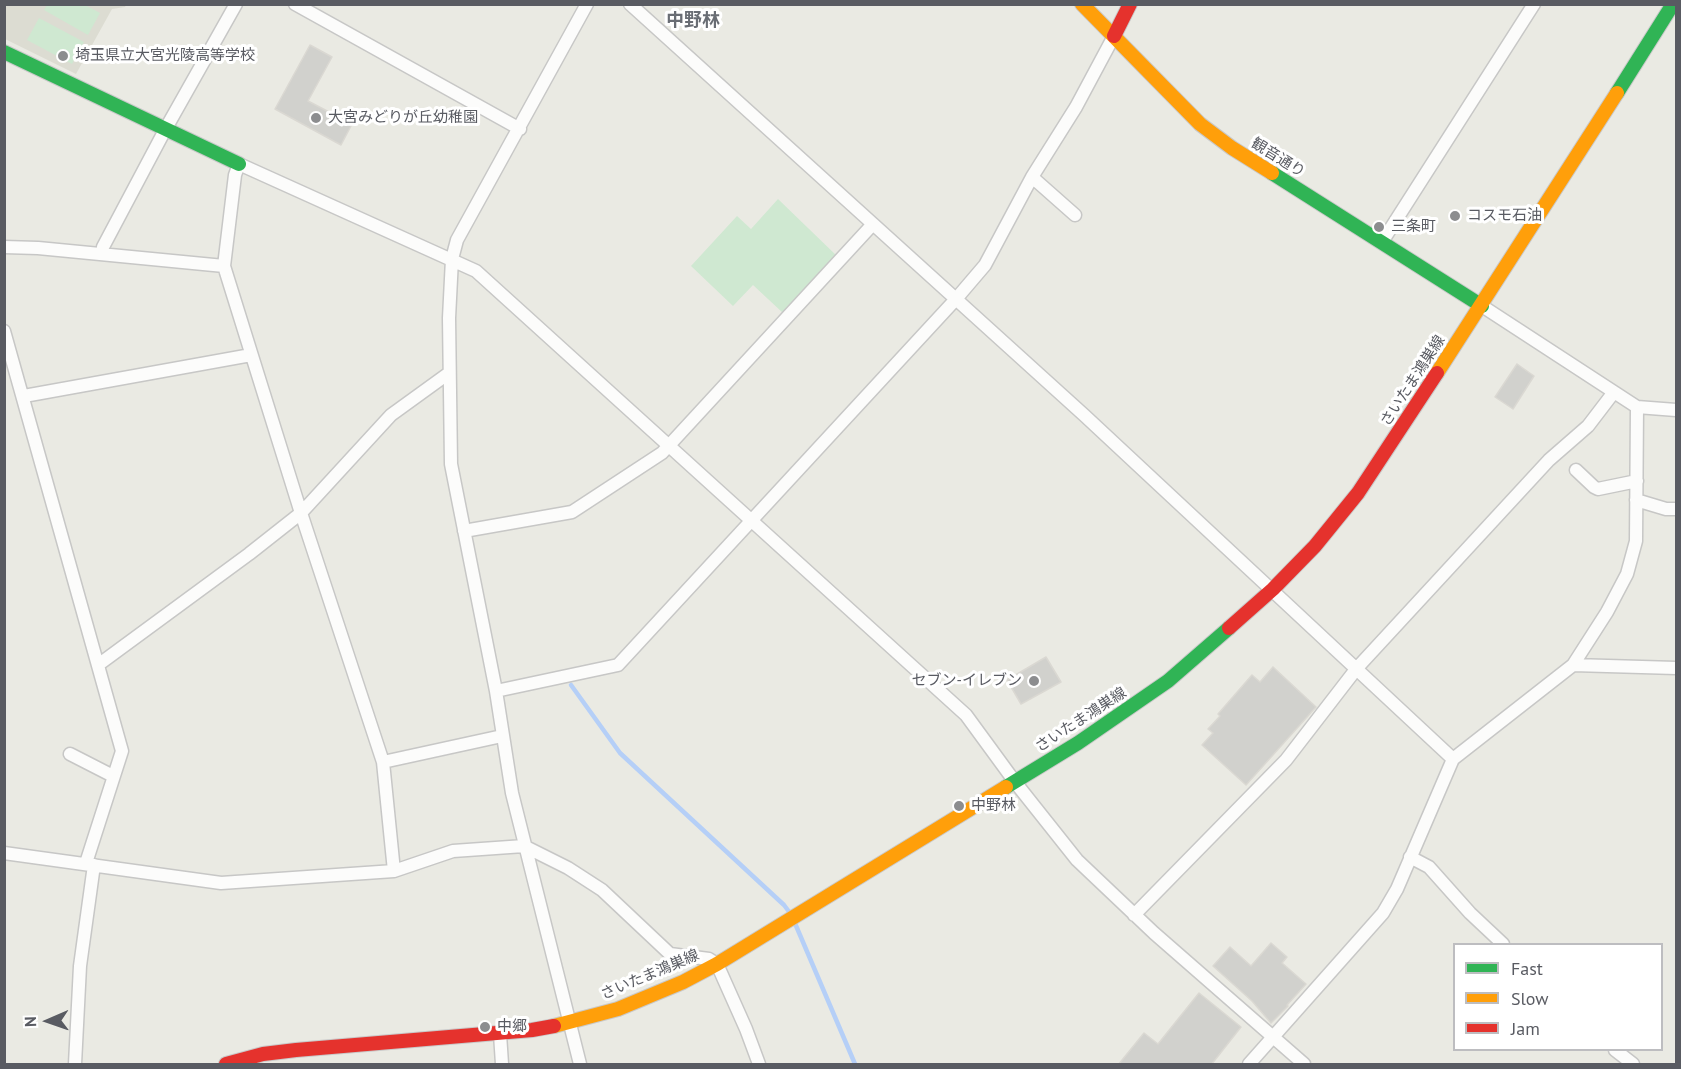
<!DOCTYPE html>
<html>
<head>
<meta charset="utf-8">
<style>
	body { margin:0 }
	#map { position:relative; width:1681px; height:1069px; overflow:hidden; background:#eaeae3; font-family:"PT Sans",sans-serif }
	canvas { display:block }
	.frame { position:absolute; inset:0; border:6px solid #595b62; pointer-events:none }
	.legend { position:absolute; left:1453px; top:943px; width:210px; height:108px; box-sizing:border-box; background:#fff; border:2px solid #bdbdc0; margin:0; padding:8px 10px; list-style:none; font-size:18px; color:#595b62 }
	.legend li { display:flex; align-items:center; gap:12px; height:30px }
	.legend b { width:30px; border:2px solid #bdbdc0 }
	.north { position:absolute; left:18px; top:991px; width:60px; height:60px; -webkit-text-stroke:4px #fff; paint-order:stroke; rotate:268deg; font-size:16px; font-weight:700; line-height:24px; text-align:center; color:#595b62 }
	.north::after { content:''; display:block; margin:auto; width:21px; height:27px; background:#595b62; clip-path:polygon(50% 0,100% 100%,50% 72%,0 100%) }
</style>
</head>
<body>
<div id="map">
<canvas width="1681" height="1069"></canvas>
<div class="frame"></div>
<ul class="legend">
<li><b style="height:8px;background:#30b455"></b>Fast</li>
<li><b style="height:8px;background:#ff9f0a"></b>Slow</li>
<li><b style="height:8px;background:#e5322d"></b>Jam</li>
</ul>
<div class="north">N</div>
</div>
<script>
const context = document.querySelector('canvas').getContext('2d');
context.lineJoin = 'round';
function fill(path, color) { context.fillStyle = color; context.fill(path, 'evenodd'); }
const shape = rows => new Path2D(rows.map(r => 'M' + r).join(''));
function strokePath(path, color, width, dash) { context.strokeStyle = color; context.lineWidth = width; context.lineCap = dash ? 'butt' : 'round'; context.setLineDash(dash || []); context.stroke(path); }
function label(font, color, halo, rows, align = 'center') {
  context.font = font + ' "PT Sans","Noto Sans JP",sans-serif'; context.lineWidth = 6; context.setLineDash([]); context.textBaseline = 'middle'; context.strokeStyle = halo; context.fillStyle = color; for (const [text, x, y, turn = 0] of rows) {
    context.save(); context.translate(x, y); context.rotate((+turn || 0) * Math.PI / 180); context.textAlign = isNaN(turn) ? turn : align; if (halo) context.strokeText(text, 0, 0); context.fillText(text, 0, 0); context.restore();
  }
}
const education = shape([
	[4,5,126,5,125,7,112,9,76,74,5,39]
]);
const green = shape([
	[85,5,100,13,88,35,44,10,47,5],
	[39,18,84,42,72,64,27,40],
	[778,199,838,257,783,313,753,285,733,306,691,266,737,216,751,229]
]);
const stream = shape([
	[571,685,620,753,784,905,790,913],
	[794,921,855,1064]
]);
const building = shape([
	[310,45,332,57,308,101,352,124,341,145,275,109,310,45],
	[1517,364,1534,376,1513,409,1495,397,1517,364],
	[1046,657,1061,682,1021,704,1007,680,1046,657],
	[1273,667,1316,707,1246,785,1202,745,1213,733,1208,729,1220,716,1218,714,1252,675,1260,682,1273,667],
	[1271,943,1287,957,1282,963,1306,984,1287,1005,1288,1006,1271,1023,1252,1001,1213,966,1230,947,1251,966,1271,943],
	[1199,993,1241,1027,1211,1065,1118,1065,1144,1033,1158,1044,1199,993]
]);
const street = shape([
	[295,4,520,129],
	[630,4,1084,415,1453,759],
	[1032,177,1075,215],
	[1382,242,1534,4],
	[4,247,38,248,224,266],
	[102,254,103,247,165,130,236,4],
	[1482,306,1637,407,1676,410],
	[4,331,122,751,86,863],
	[24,396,251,355],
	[1576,470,1594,487,1598,489,1637,481],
	[1636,500,1666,509,1676,509],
	[464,531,572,512,662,453,873,224],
	[98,665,249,554,301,513,391,415,449,373],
	[1573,665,1676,668],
	[496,691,618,665,956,299,985,265,1032,177,1076,107,1114,36],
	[70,754,113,776],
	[383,762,502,736],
	[4,853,221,883,394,871,453,851,524,846,568,868,602,890,670,954,709,959,717,964,746,1029,759,1064],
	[1410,857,1429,867,1470,913,1503,944],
	[394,871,383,762,301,513,224,266,235,175,239,164,476,271,966,715,1015,782,1077,860,1154,933,1304,1064],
	[1134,915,1286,760,1357,668,1549,460,1588,426,1614,392],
	[500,1034,502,1064],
	[1615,1050,1633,1064],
	[75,1064,80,966,94,865],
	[580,1064,512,793,496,691,451,464,449,318,452,259,457,240,587,4],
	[1249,1064,1383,913,1397,889,1453,759,1573,665,1607,612,1627,574,1636,541,1637,407]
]);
const fast = shape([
	[4,52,239,164],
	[1617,93,1673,4],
	[1272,173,1482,306],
	[1006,787,1078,743,1168,681,1229,628]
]);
const slow = shape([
	[1082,4,1200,124,1232,148,1272,173],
	[1437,373,1617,93],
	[554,1026,618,1009,683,982,717,964,1006,787]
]);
const jam = shape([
	[1114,36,1130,4],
	[1229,628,1273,589,1315,546,1358,493,1437,373],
	[226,1064,263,1054,296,1050,532,1030,554,1026]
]);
const markers = [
	[63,56,6,"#8c8d8f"],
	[316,118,6,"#8c8d8f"],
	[1455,216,6,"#8c8d8f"],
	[1379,227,6,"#8c8d8f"],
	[1034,681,6,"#8c8d8f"],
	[959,806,6,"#8c8d8f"],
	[485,1027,6,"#8c8d8f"]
];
const poiNames = [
	["埼玉県立大宮光陵高等学校",75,56],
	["大宮みどりが丘幼稚園",328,118],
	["コスモ石油",1467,216],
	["三条町",1391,227],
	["セブン-イレブン",1022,681,"right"],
	["中野林",971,806],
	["中郷",497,1027]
];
const streetNames = [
	["観音通り",1278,158,32],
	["さいたま鴻巣線",1413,381,-57],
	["さいたま鴻巣線",1081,720,-33],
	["さいたま鴻巣線",650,975,-23]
];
const quarterNames = [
	["中野林",693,21]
];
fill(education, '#dcdcd2');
fill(green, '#cfe8d1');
strokePath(stream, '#b5cff7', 4.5);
fill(building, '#d1d1cd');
strokePath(building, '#dad8d2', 1.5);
strokePath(street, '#c7c7c6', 15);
strokePath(fast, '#c9c9c9', 16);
strokePath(slow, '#c9c9c9', 16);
strokePath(jam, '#c9c9c9', 16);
strokePath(street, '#fcfcfb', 12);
strokePath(fast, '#30b455', 14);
strokePath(slow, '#ff9f0a', 14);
strokePath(jam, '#e5322d', 14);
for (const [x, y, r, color] of markers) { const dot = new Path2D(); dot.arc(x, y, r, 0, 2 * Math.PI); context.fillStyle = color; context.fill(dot); strokePath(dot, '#fff', 2); }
label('15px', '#595b62', '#fff', poiNames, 'left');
label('15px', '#595b62', '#fff', streetNames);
label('bold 18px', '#696d74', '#fff', quarterNames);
</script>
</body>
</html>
